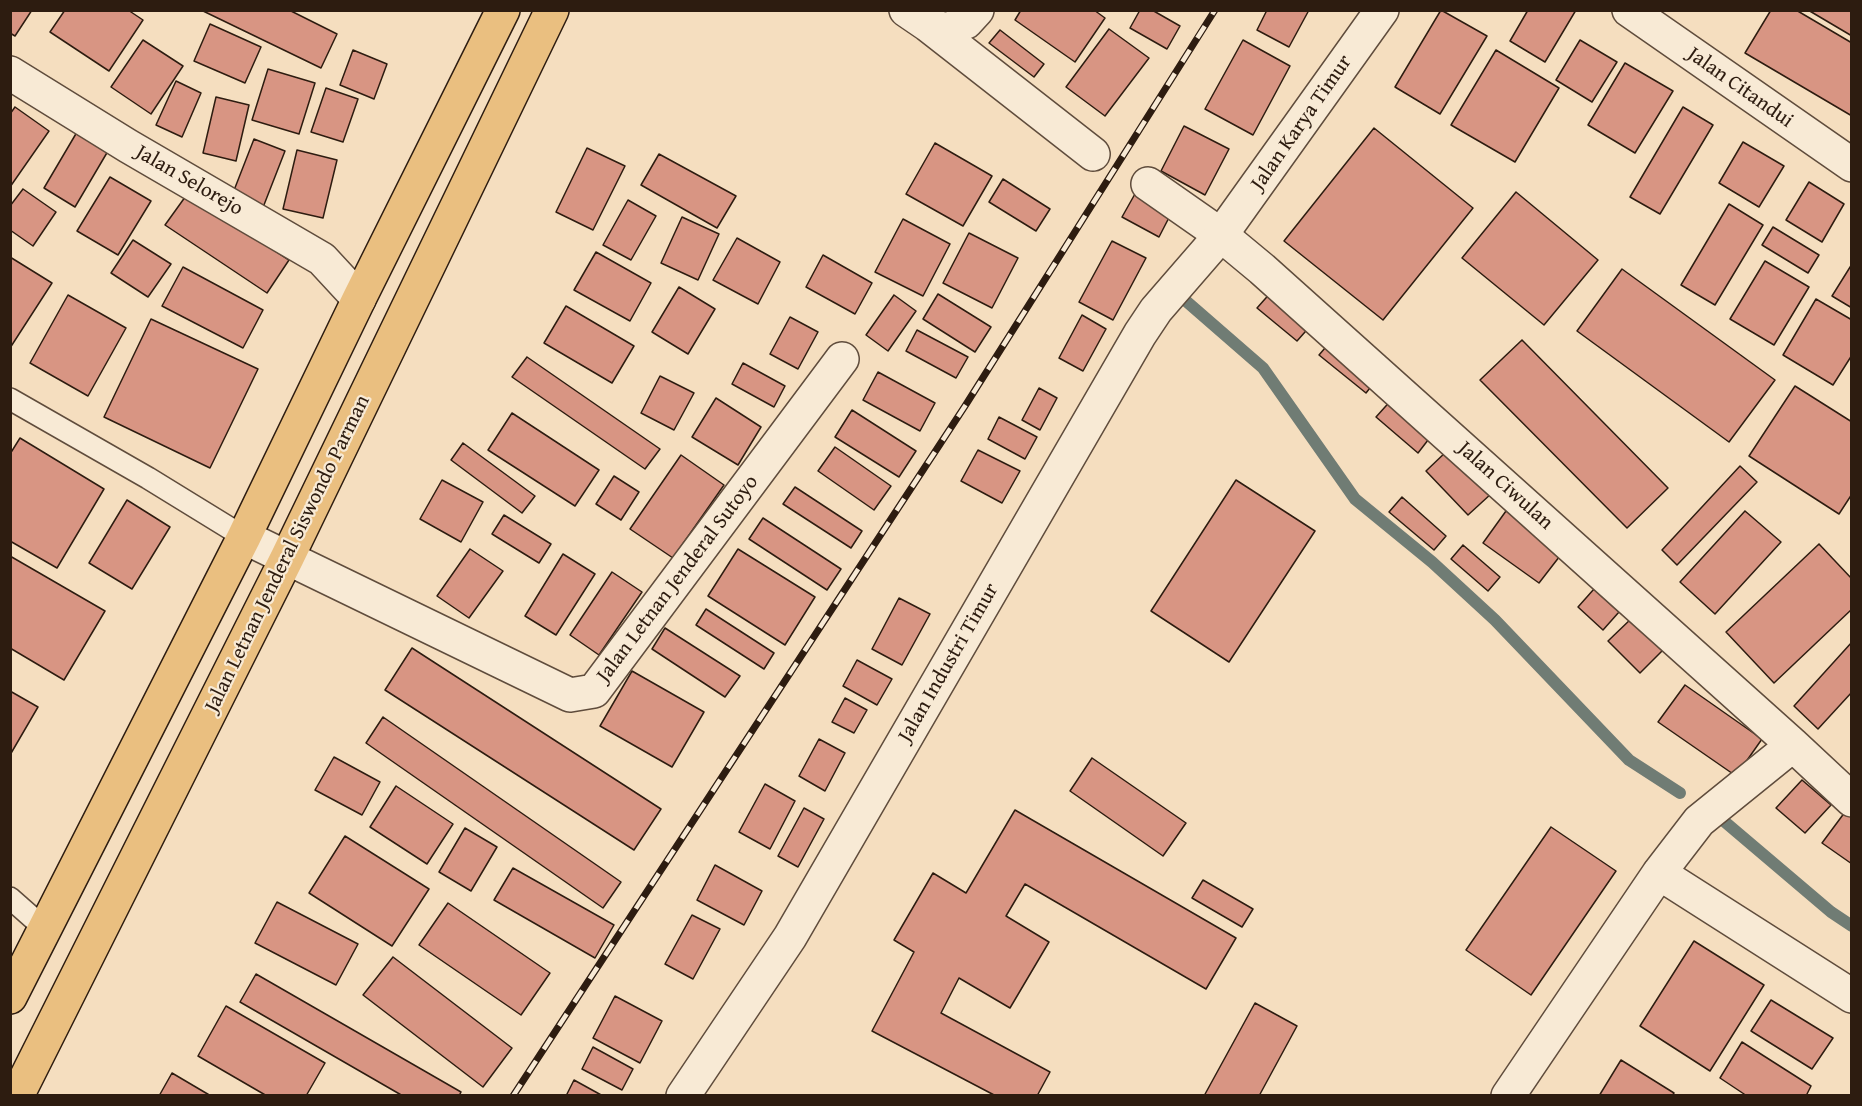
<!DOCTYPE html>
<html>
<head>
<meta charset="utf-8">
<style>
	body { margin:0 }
	#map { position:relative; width:1862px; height:1106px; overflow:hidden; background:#f5debf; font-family:"Gentium Book Plus",serif }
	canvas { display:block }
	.frame { position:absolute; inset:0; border:12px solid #2d1c10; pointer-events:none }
</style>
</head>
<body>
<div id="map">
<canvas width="1862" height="1106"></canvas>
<div class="frame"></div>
</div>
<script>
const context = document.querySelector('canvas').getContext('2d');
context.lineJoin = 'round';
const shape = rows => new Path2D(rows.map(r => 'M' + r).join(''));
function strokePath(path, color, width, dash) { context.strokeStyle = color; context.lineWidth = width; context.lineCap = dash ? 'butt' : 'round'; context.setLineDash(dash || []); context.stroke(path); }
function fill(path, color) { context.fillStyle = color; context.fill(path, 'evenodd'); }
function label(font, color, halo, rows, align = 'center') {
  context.font = font + ' "Gentium Book Plus",serif'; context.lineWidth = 4.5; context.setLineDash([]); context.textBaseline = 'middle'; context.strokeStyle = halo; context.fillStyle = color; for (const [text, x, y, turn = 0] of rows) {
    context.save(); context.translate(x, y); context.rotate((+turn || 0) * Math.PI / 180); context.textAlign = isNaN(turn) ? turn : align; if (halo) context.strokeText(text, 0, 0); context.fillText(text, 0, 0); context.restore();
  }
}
const stream = shape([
	[1186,301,1263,368,1355,499,1432,562,1495,620,1629,760,1680,793],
	[1725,822,1831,912,1852,926]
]);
const building = shape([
	[10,10,32,10,15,36,10,33,10,10],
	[65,10,128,10,143,20,109,71,50,32,65,10],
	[201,10,289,10,337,34,321,68,201,10],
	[1021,10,1094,10,1105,18,1075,62,1015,20,1021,10],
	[1140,10,1152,10,1180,26,1167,49,1130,28,1140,10],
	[1267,10,1309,10,1289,47,1257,30,1267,10],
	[1441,10,1487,36,1440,114,1395,87,1441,10],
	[1528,10,1576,10,1545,62,1510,41,1528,10],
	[1771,10,1796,10,1852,43,1852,116,1745,53,1771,10],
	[1808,10,1852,10,1852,36,1808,10],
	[210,24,261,47,245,83,194,61,210,24],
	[1109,29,1149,58,1105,116,1066,87,1109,29],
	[1000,30,1044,64,1034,77,989,43,1000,30],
	[143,40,183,66,151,114,111,87,143,40],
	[1243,40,1290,66,1253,135,1205,109,1243,40],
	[1580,40,1617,62,1592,102,1556,80,1580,40],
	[353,50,387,64,374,99,340,85,353,50],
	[1496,50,1559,88,1515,162,1451,125,1496,50],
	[1625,63,1673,91,1635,153,1588,125,1625,63],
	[268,69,315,83,299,134,252,120,268,69],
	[176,81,201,93,182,137,156,125,176,81],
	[326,88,358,99,343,142,311,132,326,88],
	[216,97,249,105,236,161,203,153,216,97],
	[15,107,49,131,10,187,10,114,15,107],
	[1683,107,1713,125,1660,214,1630,197,1683,107],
	[1184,126,1229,149,1205,195,1161,171,1184,126],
	[1374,128,1473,208,1383,320,1284,241,1374,128],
	[77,132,108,151,75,207,44,188,77,132],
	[254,139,285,151,262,210,231,198,254,139],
	[1743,142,1784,166,1759,207,1719,183,1743,142],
	[935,143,992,176,963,226,906,194,935,143],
	[587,148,625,166,593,230,556,212,587,148],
	[297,150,337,160,323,218,283,209,297,150],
	[659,154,736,196,717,228,641,185,659,154],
	[110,177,151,201,118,255,77,231,110,177],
	[1003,179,1050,209,1036,231,989,202,1003,179],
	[1809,182,1844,204,1822,242,1786,220,1809,182],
	[1140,185,1176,204,1159,237,1122,217,1140,185],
	[23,189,56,212,33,246,10,230,10,206,23,189],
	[1516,192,1598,260,1544,325,1462,258,1516,192],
	[188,193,289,260,267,293,165,225,188,193],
	[628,200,656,216,631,260,603,245,628,200],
	[1729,204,1763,225,1715,305,1681,285,1729,204],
	[682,217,719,234,698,280,661,263,682,217],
	[903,219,950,244,923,296,875,272,903,219],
	[1773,227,1819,255,1808,273,1762,245,1773,227],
	[969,233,1018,258,992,308,943,283,969,233],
	[737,238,780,262,758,304,713,280,737,238],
	[133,240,171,264,148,297,111,273,133,240],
	[1112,241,1146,258,1113,320,1079,302,1112,241],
	[596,252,651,283,630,321,574,290,596,252],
	[823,255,872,283,855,314,806,287,823,255],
	[10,257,52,283,10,348,10,257],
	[1765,261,1809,287,1774,345,1730,319,1765,261],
	[1852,264,1852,308,1832,296,1852,264],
	[183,267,263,310,243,348,162,306,183,267],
	[1622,269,1775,380,1729,442,1577,331,1622,269],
	[679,287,715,309,688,354,652,332,679,287],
	[1273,290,1313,323,1297,341,1257,308,1273,290],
	[938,294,991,327,975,352,923,319,938,294],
	[68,295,126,328,88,396,30,363,68,295],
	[894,295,916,311,888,351,866,335,894,295],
	[1816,299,1852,320,1852,355,1833,385,1783,355,1816,299],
	[566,306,634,346,612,383,544,343,566,306],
	[1082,315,1106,329,1083,371,1059,358,1082,315],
	[790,317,818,332,798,369,770,354,790,317],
	[151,319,258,369,210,468,104,417,151,319],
	[917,330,968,357,956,378,906,351,917,330],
	[1522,340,1668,488,1627,528,1480,380,1522,340],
	[1331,341,1377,379,1366,393,1319,355,1331,341],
	[527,357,660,449,645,469,512,377,527,357],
	[743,363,785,386,774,407,732,384,743,363],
	[878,372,935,403,920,431,863,400,878,372],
	[660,376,694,393,674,430,641,413,660,376],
	[1795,386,1852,422,1852,494,1839,514,1749,456,1795,386],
	[1039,388,1057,398,1040,430,1022,420,1039,388],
	[1394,397,1435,431,1418,453,1376,417,1394,397],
	[716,398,761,427,738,465,692,437,716,398],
	[852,410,916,451,899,477,835,437,852,410],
	[512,413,599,470,575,506,488,450,512,413],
	[999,417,1037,437,1025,459,988,439,999,417],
	[20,438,104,489,57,568,10,541,10,454,20,438],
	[463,443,535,496,522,513,451,460,463,443],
	[835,447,891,486,874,510,818,471,835,447],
	[1449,449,1492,493,1468,515,1426,471,1449,449],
	[978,450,1020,471,1002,503,961,481,978,450],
	[681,455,724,485,673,558,630,529,681,455],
	[1740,466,1757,482,1677,565,1662,550,1740,466],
	[614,476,639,492,621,520,596,504,614,476],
	[442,480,483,502,461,542,420,519,442,480],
	[1236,480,1315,531,1229,662,1151,611,1236,480],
	[795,487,862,531,851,548,783,504,795,487],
	[1402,497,1446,536,1434,550,1389,512,1402,497],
	[127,500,170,527,132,589,89,563,127,500],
	[1506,511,1563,552,1539,583,1483,543,1506,511],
	[1745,511,1781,542,1715,614,1680,582,1745,511],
	[504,515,551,544,539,563,492,534,504,515],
	[763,518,841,569,827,590,749,539,763,518],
	[1819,544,1852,579,1852,609,1774,683,1726,632,1819,544],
	[1463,545,1500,577,1488,591,1451,559,1463,545],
	[470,549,503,571,469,618,437,596,470,549],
	[738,549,815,597,785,645,708,596,738,549],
	[563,554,595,574,556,635,525,616,563,554],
	[10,556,105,611,64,680,10,648,10,556],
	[612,572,642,592,599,655,570,635,612,572],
	[1594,589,1619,612,1603,630,1578,607,1594,589],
	[899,598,930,614,902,665,872,649,899,598],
	[706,609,774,653,764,669,696,625,706,609],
	[1633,617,1665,648,1640,673,1608,641,1633,617],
	[665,628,740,676,725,697,652,649,665,628],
	[1852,642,1852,692,1818,729,1794,706,1852,642],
	[412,648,661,809,634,850,385,690,412,648],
	[857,660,892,679,877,705,843,686,857,660],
	[632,671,704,712,672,767,600,726,632,671],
	[1685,685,1762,739,1736,776,1658,722,1685,685],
	[10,691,38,707,10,755,10,691],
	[845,698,867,710,854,733,832,722,845,698],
	[383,717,621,882,603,908,366,743,383,717],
	[819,739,845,753,825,791,799,776,819,739],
	[334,757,380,782,362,815,315,790,334,757],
	[1092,758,1186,823,1163,856,1070,791,1092,758],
	[1802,780,1831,805,1805,833,1776,808,1802,780],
	[765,784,795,801,770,849,739,832,765,784],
	[396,786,453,824,427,864,370,827,396,786],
	[804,808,824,819,798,867,778,856,804,808],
	[1015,810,1236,938,1206,989,1025,884,1006,916,1049,942,1010,1008,959,978,941,1013,1050,1072,1037,1096,996,1096,872,1031,914,952,894,940,933,873,966,893,1015,810],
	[1845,812,1852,817,1852,864,1822,843,1845,812],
	[1551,827,1616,871,1531,995,1466,950,1551,827],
	[465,828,497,847,471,891,439,872,465,828],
	[345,836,429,889,392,946,309,893,345,836],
	[715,865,762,891,744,925,697,900,715,865],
	[513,868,614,925,595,958,494,900,513,868],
	[1203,880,1253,909,1242,927,1192,898,1203,880],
	[277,902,358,944,336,985,255,943,277,902],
	[448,903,550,973,521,1015,419,945,448,903],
	[692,915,720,929,693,979,665,964,692,915],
	[1694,941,1764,985,1710,1071,1640,1026,1694,941],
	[393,957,512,1048,483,1087,363,995,393,957],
	[256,974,461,1092,459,1096,403,1096,240,1002,256,974],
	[615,996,662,1021,640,1063,593,1038,615,996],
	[1771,1000,1833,1038,1812,1069,1751,1031,1771,1000],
	[1255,1003,1297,1026,1259,1096,1204,1096,1255,1003],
	[226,1006,325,1063,306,1096,267,1096,198,1056,226,1006],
	[1742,1042,1811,1086,1806,1096,1747,1096,1720,1078,1742,1042],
	[593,1047,633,1069,622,1090,582,1069,593,1047],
	[1621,1060,1674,1093,1672,1096,1599,1096,1621,1060],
	[172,1073,211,1096,159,1096,172,1073],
	[574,1080,603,1096,566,1096,574,1080]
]);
const service = shape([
	[10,399,148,478,244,537],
	[10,898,44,928]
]);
const minor = shape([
	[906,10,928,25,947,30,966,22,977,10],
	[1629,10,1852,165],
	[928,25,1093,154],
	[1148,184,1221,235,1262,269,1793,745,1852,800],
	[244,537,570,695,594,691,842,359],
	[1659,873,1852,996],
	[1508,1096,1659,873,1699,821,1793,745]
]);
const tertiary = shape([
	[10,73,128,146,322,259,359,299],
	[683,1096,790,937,1140,334,1156,310,1221,235,1382,10]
]);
const primary = shape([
	[10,997,244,537,359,299,503,10],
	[17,1096,287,558,552,10]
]);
const rail = shape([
	[513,1096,965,406,1215,10]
]);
const streetNames = [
	["Jalan Citandui",1740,88,35],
	["Jalan Karya Timur",1302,123,-55],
	["Jalan Selorejo",189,181,30],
	["Jalan Ciwulan",1505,486,42],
	["Jalan Letnan Jenderal Siswondo Parman",288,554,-64],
	["Jalan Letnan Jenderal Sutoyo",678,579,-53],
	["Jalan Industri Timur",949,663,-60]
];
strokePath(stream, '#707c74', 12);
fill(building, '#d89583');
strokePath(building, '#2d1c10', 1.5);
strokePath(service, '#5f4c3c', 24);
strokePath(minor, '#5f4c3c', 36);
strokePath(tertiary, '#5f4c3c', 36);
strokePath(primary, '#2d1c10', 36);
strokePath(service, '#f8ead5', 21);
strokePath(minor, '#f8ead5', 33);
strokePath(tertiary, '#f8ead5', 33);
strokePath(primary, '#eabf80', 33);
strokePath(rail, '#2d1c10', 7);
strokePath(rail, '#f8ead5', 4.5, [14]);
label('21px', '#2d1c10', '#f8ead5', streetNames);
</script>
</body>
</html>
